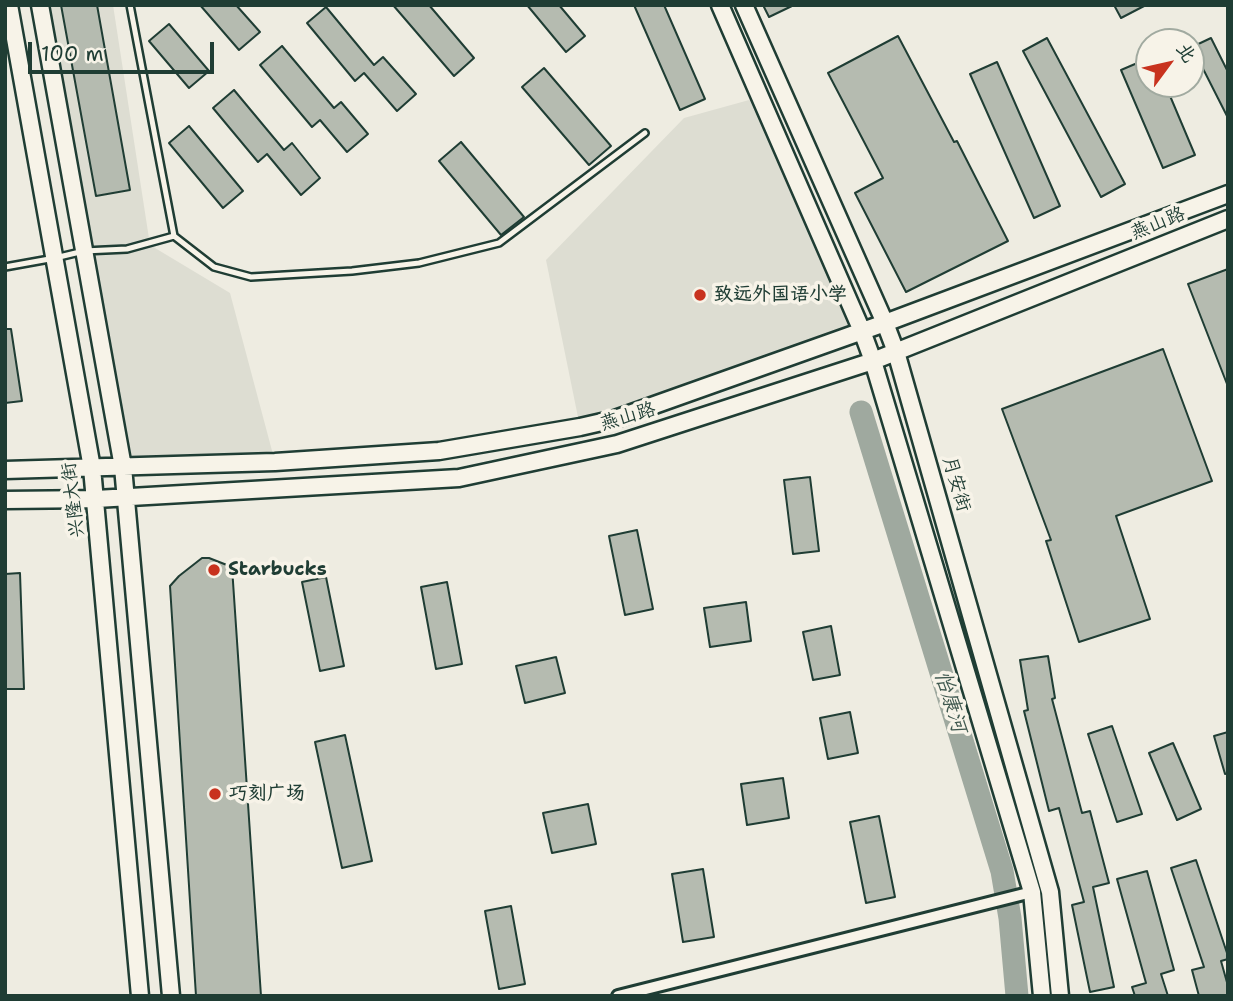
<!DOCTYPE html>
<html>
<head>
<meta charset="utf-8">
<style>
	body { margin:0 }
	#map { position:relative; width:1233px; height:1001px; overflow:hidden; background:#eeece1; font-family:"Shantell Sans","LXGW WenKai TC",sans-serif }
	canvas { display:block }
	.frame { position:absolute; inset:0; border:7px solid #1f3d34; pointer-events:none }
	.north { position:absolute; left:1135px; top:28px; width:70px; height:70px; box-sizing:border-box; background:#f7f3e8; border:2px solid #a1aaa0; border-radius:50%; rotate:57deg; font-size:19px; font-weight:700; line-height:28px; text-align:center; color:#1f3d34 }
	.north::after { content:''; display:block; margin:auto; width:24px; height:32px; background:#c8321e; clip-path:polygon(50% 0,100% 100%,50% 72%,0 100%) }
	.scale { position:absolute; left:28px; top:42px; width:186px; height:32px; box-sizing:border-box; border:4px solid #1f3d34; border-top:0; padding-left:9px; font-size:21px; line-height:24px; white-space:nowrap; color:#1f3d34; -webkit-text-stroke:5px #f7f3e8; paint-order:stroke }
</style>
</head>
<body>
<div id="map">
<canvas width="1233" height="1001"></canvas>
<div class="frame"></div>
<div class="north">北</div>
<div class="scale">100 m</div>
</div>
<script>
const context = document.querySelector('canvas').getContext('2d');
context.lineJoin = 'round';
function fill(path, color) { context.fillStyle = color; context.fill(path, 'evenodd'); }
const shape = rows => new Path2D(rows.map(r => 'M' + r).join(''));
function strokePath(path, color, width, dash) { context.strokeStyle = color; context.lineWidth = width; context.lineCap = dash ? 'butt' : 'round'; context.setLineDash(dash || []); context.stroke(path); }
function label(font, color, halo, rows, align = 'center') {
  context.font = font + ' "Shantell Sans","LXGW WenKai TC",sans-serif'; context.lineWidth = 7; context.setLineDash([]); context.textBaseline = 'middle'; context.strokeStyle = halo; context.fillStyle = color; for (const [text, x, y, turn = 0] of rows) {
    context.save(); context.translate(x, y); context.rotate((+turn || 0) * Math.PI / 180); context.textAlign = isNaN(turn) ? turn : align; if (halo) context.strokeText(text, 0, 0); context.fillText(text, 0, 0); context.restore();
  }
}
const built = shape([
	[40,5,113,5,150,245,230,293,275,462,123,467],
	[760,97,862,331,580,427,546,260,684,118]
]);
const river = shape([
	[861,412,1002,871,1010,918,1017,996]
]);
const building = shape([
	[61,5,97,5,130,190,96,196,61,5],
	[200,5,236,5,260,32,239,50,200,5],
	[393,5,429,5,474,58,454,76,393,5],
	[527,5,559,5,585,36,566,52,527,5],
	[634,5,664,5,705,99,680,110,634,5],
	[763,5,794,5,769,17,763,5],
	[1114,5,1146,5,1121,18,1114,5],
	[326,7,374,65,383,57,416,94,397,111,364,73,355,81,307,23,326,7],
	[169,24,209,71,189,88,149,41,169,24],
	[898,36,954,142,957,141,1008,241,906,292,855,193,883,178,828,73,898,36],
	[1047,38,1125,184,1101,197,1023,51,1047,38],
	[1211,38,1228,72,1228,118,1192,47,1211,38],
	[282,46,334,108,341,102,368,134,347,152,320,120,312,127,260,65,282,46],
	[1149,58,1149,84,1165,84,1195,155,1163,168,1121,70,1149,58],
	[997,62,1060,206,1034,218,970,74,997,62],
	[544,68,611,146,589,165,522,87,544,68],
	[234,90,284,150,292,143,320,178,301,195,267,154,258,162,213,108,234,90],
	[189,126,243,191,223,208,169,143,189,126],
	[461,142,524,217,501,235,439,161,461,142],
	[1228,269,1228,384,1227,384,1188,284,1228,269],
	[5,329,11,329,22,401,5,403,5,329],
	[1163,349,1212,481,1116,516,1150,619,1079,642,1046,541,1051,540,1002,409,1163,349],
	[810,477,819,551,793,554,784,480,810,477],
	[637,530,653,609,625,615,609,536,637,530],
	[202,558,209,558,232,567,261,996,196,996,170,586,179,576,202,558],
	[20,573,24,689,5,689,5,574,20,573],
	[326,577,344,666,320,671,302,582,326,577],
	[447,582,462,664,436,669,421,587,447,582],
	[746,602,751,641,710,647,704,608,746,602],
	[831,626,840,675,813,680,803,632,831,626],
	[1048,656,1055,698,1052,699,1082,813,1090,811,1109,883,1093,887,1114,987,1090,992,1072,905,1084,902,1059,808,1049,811,1024,711,1028,710,1020,660,1048,656],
	[556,657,565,693,525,703,516,666,556,657],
	[850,712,858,753,828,759,820,718,850,712],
	[1112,726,1142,814,1117,822,1088,734,1112,726],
	[1228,732,1228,773,1225,774,1214,736,1228,732],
	[345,735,372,861,342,868,315,742,345,735],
	[1173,743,1201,809,1177,820,1149,753,1173,743],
	[783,778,789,818,747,825,741,784,783,778],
	[588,804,596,844,552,853,543,813,588,804],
	[879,816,895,897,866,903,850,822,879,816],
	[1196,860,1228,956,1228,959,1221,961,1228,986,1228,996,1199,996,1192,970,1204,967,1171,868,1196,860],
	[703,869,714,937,683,942,672,874,703,869],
	[1147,871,1174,970,1161,974,1168,996,1135,996,1132,987,1146,983,1117,879,1147,871],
	[511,906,525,984,499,989,485,911,511,906]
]);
const lane = shape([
	[130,5,174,236,214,267,251,277,352,271,419,263,499,243,645,133],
	[5,267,55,258,84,251,127,249,174,236]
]);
const street = shape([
	[618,996,1032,892]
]);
const secondary = shape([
	[9,5,92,468,140,996],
	[40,5,123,467,171,996],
	[720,5,862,331,873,361,1032,892,1042,996],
	[744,5,885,323,896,352,1050,892,1060,996],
	[5,470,275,462,439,451,580,427,615,419,885,323,1228,194],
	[5,500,96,499,459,478,617,444,873,361,1228,219]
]);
const markers = [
	[700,295,7,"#c8321e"],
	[214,570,7,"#c8321e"],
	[215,794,7,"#c8321e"]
];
const streetNames = [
	["燕山路",1158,224,-22],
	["燕山路",628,417,-16],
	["月安街",956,484,74],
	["兴隆大街",74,500,-97]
];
const poiNames = [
	["致远外国语小学",714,295],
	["Starbucks",228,570],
	["巧刻广场",229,794]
];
const waterNames = [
	["怡康河",950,702,73]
];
fill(built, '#ddddd2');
strokePath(river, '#9fa99f', 23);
fill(building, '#b5bbb0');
strokePath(building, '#1f3d34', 2);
strokePath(lane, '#1f3d34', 10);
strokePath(street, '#1f3d34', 16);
strokePath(secondary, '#1f3d34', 21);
strokePath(lane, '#f7f3e8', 5);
strokePath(street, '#f7f3e8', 10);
strokePath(secondary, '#f7f3e8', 16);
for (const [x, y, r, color] of markers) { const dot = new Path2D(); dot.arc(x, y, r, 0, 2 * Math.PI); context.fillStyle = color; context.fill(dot); strokePath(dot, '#f7f3e8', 2.5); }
label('19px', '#1f3d34', '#f7f3e8', streetNames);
label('bold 19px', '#1f3d34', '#f7f3e8', poiNames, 'left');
label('italic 21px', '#3f584f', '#f7f3e8', waterNames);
</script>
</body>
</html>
